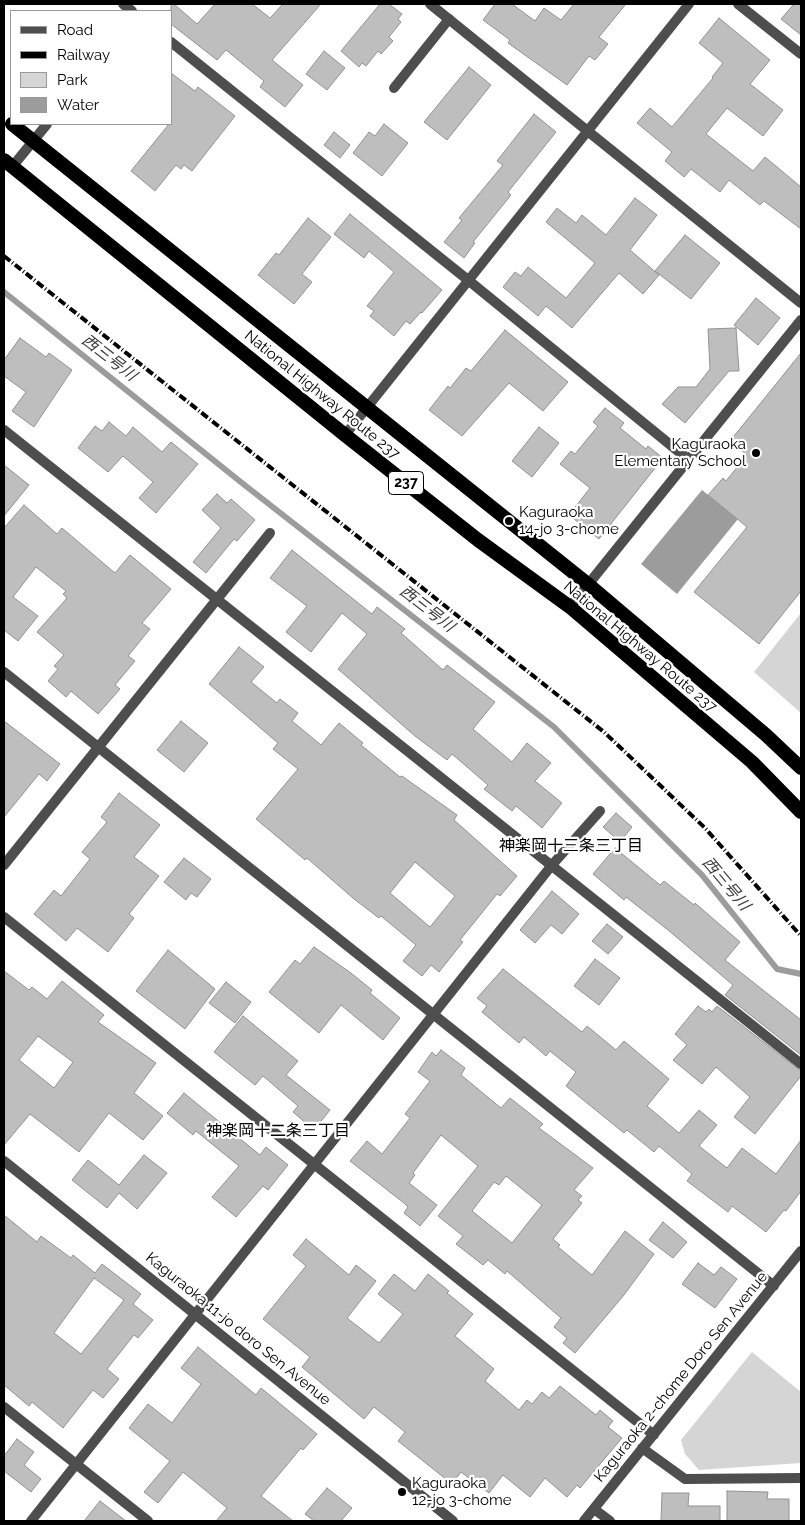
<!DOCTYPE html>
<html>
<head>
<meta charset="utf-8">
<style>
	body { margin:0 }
	#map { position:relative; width:805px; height:1525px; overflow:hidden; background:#fff; font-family:Raleway,sans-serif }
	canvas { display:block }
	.frame { position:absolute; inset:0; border:5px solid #000; pointer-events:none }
	.legend { position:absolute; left:10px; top:10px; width:162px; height:115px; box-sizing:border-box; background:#fff; border:1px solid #999; margin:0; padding:6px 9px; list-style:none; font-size:15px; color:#000 }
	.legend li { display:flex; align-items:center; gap:10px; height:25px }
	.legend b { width:25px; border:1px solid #999 }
</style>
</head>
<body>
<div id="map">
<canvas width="805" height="1525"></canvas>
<div class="frame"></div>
<ul class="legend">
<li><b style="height:6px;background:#4e4e4e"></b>Road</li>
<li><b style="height:6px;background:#000"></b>Railway</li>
<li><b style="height:14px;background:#d5d5d5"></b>Park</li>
<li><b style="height:14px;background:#9c9c9c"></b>Water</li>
</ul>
</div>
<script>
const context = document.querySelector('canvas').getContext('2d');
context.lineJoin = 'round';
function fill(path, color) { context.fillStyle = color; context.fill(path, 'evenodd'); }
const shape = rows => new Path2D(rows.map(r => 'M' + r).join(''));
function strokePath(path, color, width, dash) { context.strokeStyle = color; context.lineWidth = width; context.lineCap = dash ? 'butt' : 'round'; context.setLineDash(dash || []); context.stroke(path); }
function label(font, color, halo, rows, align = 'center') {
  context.font = font + ' Raleway,"Noto Sans JP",sans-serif'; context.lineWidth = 4.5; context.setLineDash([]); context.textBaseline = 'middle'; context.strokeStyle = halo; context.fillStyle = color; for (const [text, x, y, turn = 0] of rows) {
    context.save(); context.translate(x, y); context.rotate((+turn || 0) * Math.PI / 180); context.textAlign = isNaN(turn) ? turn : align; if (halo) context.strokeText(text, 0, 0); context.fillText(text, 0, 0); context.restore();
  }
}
const green = shape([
	[801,613,801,713,754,672],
	[752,1352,801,1392,801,1463,699,1470,685,1454,681,1440]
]);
const water = shape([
	[702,490,738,519,677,594,641,564]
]);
const stream = shape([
	[4,292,242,483,554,727,702,875,777,969,801,974]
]);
const building = shape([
	[171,4,174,4,197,24,215,4,252,4,270,18,283,4,321,4,272,60,303,85,285,107,260,87,264,81,226,50,217,60,171,24,171,4],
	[380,4,389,4,402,14,398,19,401,22,389,37,393,41,381,54,378,51,366,66,362,63,359,67,341,51,380,4],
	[495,4,512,4,535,21,544,8,561,20,574,4,626,4,599,37,608,44,595,60,589,56,567,85,508,43,510,40,483,20,495,4],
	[794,4,801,4,801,35,781,19,794,4],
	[719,18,770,60,750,84,783,110,763,136,727,108,706,134,753,171,765,157,801,187,801,229,764,201,760,205,729,180,720,192,691,169,684,177,665,161,672,152,637,123,650,108,672,127,713,78,712,77,723,63,699,43,719,18],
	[324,51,345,68,327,90,306,74,324,51],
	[469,67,491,85,447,140,424,122,469,67],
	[171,73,195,91,198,87,235,116,192,171,184,165,181,169,176,165,155,191,131,171,169,124,171,124,171,73],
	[534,114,556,132,508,192,511,195,473,242,475,243,464,258,444,242,462,220,459,218,503,165,497,161,534,114],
	[384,124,408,143,382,176,353,153,369,132,375,136,384,124],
	[334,132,350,145,340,158,324,145,334,132],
	[635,198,657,215,630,250,659,275,643,294,619,273,572,328,546,306,538,316,503,287,515,272,521,276,528,267,566,298,595,263,546,222,557,208,576,223,582,215,606,235,635,198],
	[350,214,442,290,422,313,421,312,410,324,406,321,394,336,370,316,374,311,367,306,394,272,369,251,364,258,334,234,350,214],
	[308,218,331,237,302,274,312,282,294,304,258,275,276,253,279,255,308,218],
	[685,235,720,263,691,299,655,271,685,235],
	[756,298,780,318,758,345,734,325,756,298],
	[736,328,739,371,729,371,685,423,662,404,678,387,696,387,710,369,708,329,736,328],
	[505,330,568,382,543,411,509,383,462,436,429,410,448,386,450,388,466,368,471,371,505,330],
	[20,338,46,357,49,353,72,370,34,427,12,411,26,392,4,376,4,360,20,338],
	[801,353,801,591,759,644,694,592,747,527,708,495,723,478,726,481,747,455,730,441,801,353],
	[605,408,624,423,620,428,646,449,648,446,663,458,599,539,569,515,590,488,560,464,571,451,575,454,598,426,593,422,605,408],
	[109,422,126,436,133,427,162,452,171,442,198,464,156,513,139,498,153,482,123,456,108,472,78,448,95,426,102,431,109,422],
	[539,427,559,443,532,477,512,461,539,427],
	[4,465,29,485,4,516,4,465],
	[217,494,227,503,231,499,255,520,237,541,234,539,206,573,193,562,221,528,202,510,217,494],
	[24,505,57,534,62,528,115,573,130,555,171,589,142,623,150,629,128,656,135,661,115,685,120,689,98,714,71,691,66,697,48,681,58,669,54,666,64,655,37,632,67,598,63,594,66,591,36,567,13,597,38,616,18,641,4,630,4,528,24,505],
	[292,550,372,614,377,607,405,629,401,633,443,670,447,665,495,702,473,729,512,762,527,743,551,763,535,781,562,803,542,828,516,806,512,811,484,789,488,785,452,754,447,760,415,736,338,669,367,634,342,613,311,652,286,632,307,606,270,578,292,550],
	[239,647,264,667,251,682,277,703,280,699,298,713,292,721,321,745,339,723,363,743,361,745,400,777,402,776,457,815,454,820,517,876,500,896,497,894,460,940,463,942,439,972,431,965,422,976,403,961,416,945,381,916,379,918,354,899,307,858,305,860,256,819,298,769,273,749,278,743,209,684,239,647],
	[415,862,455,896,430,927,390,893,415,862],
	[4,721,60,764,47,781,39,774,4,817,4,721],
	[181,721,208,743,184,772,157,750,181,721],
	[119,793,160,825,134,857,159,876,129,914,134,918,108,952,77,928,66,941,34,914,54,890,61,896,90,859,82,852,107,822,101,817,119,793],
	[616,813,632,827,620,842,603,827,616,813],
	[615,848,660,885,664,881,694,905,695,903,740,942,725,960,801,1020,801,1055,725,995,733,985,668,930,626,897,624,900,593,874,615,848],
	[184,858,211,879,197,897,191,893,186,900,164,882,184,858],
	[552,891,579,914,562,934,551,925,535,943,520,930,552,891],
	[607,924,623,937,608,954,592,941,607,924],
	[314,947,351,973,372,990,370,993,400,1018,383,1040,341,1005,319,1033,269,992,295,960,300,964,314,947],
	[168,950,215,989,185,1029,136,991,168,950],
	[595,959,620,978,599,1005,574,986,595,959],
	[503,969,582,1032,587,1026,616,1050,624,1041,669,1079,647,1106,679,1133,699,1110,717,1125,699,1146,727,1168,742,1148,776,1174,801,1140,801,1191,786,1211,784,1210,766,1232,732,1206,728,1212,687,1181,692,1174,659,1146,654,1152,627,1130,624,1133,566,1086,576,1072,550,1051,546,1056,524,1037,519,1043,482,1012,487,1006,477,998,503,969],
	[4,971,29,990,32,987,47,999,62,981,104,1015,98,1022,156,1063,134,1093,163,1116,143,1140,109,1113,79,1152,30,1114,4,1145,4,971],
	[38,1036,73,1062,54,1088,19,1060,38,1036],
	[226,982,251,1002,235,1023,209,1003,226,982],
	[698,1006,706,1012,709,1009,712,1012,717,1006,801,1071,801,1076,755,1134,734,1117,750,1097,716,1067,702,1084,673,1060,687,1045,675,1034,698,1006],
	[243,1016,298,1061,286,1075,330,1110,314,1130,293,1112,298,1106,263,1076,255,1085,214,1052,243,1016],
	[441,1050,465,1068,461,1075,501,1108,510,1098,543,1124,539,1128,593,1168,574,1190,582,1196,578,1200,582,1203,553,1239,560,1245,558,1247,592,1275,625,1231,654,1254,624,1295,575,1353,563,1343,567,1338,554,1327,561,1318,507,1271,505,1274,488,1260,483,1265,456,1244,463,1236,438,1216,478,1166,441,1135,413,1173,415,1175,409,1183,437,1205,420,1226,404,1213,408,1207,404,1203,350,1161,367,1141,382,1154,410,1118,405,1114,430,1081,418,1072,432,1052,436,1056,441,1050],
	[506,1176,542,1205,512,1243,472,1211,494,1182,499,1185,506,1176],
	[184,1093,260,1155,266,1147,288,1165,268,1190,263,1186,236,1217,212,1197,239,1166,196,1131,193,1135,167,1113,184,1093],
	[144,1155,167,1173,137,1209,119,1193,107,1208,72,1180,88,1160,119,1185,144,1155],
	[4,1215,37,1242,41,1236,71,1258,73,1255,95,1273,102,1264,141,1294,133,1304,153,1320,138,1338,134,1335,107,1369,119,1379,103,1398,93,1390,63,1428,32,1402,29,1406,4,1385,4,1215],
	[94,1278,124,1300,81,1354,54,1333,94,1278],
	[663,1222,687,1242,673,1258,649,1240,663,1222],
	[306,1239,349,1275,356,1265,376,1281,347,1318,379,1343,403,1314,378,1294,394,1274,415,1291,428,1274,449,1291,447,1293,473,1314,455,1336,494,1369,485,1381,519,1410,527,1400,532,1404,542,1392,549,1398,560,1386,596,1415,600,1410,613,1421,608,1427,622,1438,580,1488,577,1485,567,1497,545,1478,530,1497,503,1475,489,1493,461,1472,452,1484,398,1441,405,1432,374,1407,364,1419,302,1367,310,1357,263,1319,306,1266,293,1255,306,1239],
	[698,1263,714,1275,721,1267,737,1279,715,1308,682,1284,698,1263],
	[198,1347,256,1395,261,1388,317,1434,303,1450,301,1448,261,1496,293,1521,216,1521,227,1508,183,1472,158,1503,144,1492,170,1461,129,1428,148,1404,172,1423,201,1384,181,1368,198,1347],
	[17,1439,34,1452,24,1465,41,1479,31,1492,4,1471,4,1456,17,1439],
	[327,1488,352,1508,341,1521,314,1521,305,1514,327,1488],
	[727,1491,768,1492,767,1499,789,1499,789,1521,727,1521,727,1491],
	[662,1493,689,1493,688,1506,720,1506,720,1521,661,1521,662,1493],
	[100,1501,126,1521,84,1521,100,1501]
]);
const service = shape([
	[394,88,449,19]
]);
const minor = shape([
	[123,4,132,11],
	[430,4,801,303],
	[738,4,801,54],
	[171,42,468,280,689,460],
	[12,167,47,124],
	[4,430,801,1064],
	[345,435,689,4],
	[570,607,801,320],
	[4,672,774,1286],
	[4,865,270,533],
	[4,917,654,1435],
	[4,1161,453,1521],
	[4,1407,148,1521],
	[642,1448,685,1479,801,1478],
	[594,1509,610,1521],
	[31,1521,552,865,600,811],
	[584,1521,801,1251]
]);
const trunk = shape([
	[12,124,589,585,766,735,801,768],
	[4,160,345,435,478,540,570,607,752,762,801,812]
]);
const rail = shape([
	[4,256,604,732,705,828,801,936]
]);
const markers = [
	[756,453,5,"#000"],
	[509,521,5,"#000"],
	[402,1492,5,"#000"]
];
const shields = [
	[406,483,35]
];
const shieldNames = [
	["237",406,483]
];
const streetNames = [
	["National Highway Route 237",322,395,39],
	["National Highway Route 237",640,647,40],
	["Kaguraoka 11-jo doro Sen Avenue",238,1329,39],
	["Kaguraoka 2-chome Doro Sen Avenue",681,1377,-51]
];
const poiNames = [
	["Kaguraoka",746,444,"right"],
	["Elementary School",746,461,"right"],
	["Kaguraoka",519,512],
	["14-jo 3-chome",519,529],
	["Kaguraoka",412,1483],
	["12-jo 3-chome",412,1500]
];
const waterNames = [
	["西三号川",109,358,38],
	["西三号川",427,609,38],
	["西三号川",726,884,50]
];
const neighbourhoodNames = [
	["神楽岡十三条三丁目",571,846],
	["神楽岡十二条三丁目",278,1131]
];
fill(green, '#d5d5d5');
fill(water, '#9c9c9c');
strokePath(stream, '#9c9c9c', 6);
fill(building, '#bebebe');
strokePath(building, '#929292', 1);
strokePath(service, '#4e4e4e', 10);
strokePath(minor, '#4e4e4e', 10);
strokePath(trunk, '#000', 14);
strokePath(rail, '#000', 4, [8, 2.5, 1, 2.5]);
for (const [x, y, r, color] of markers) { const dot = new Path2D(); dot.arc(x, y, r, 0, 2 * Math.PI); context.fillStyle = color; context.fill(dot); strokePath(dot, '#fff', 2); }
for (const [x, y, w] of shields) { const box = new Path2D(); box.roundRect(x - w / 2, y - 11.5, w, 23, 4); context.fillStyle = '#fff'; context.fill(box); strokePath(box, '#000', 1); }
label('bold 14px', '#000', null, shieldNames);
label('15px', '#000', '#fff', streetNames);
label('15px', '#000', '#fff', poiNames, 'left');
label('italic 16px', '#3d3d3d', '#fff', waterNames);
label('16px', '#000', '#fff', neighbourhoodNames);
</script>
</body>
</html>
